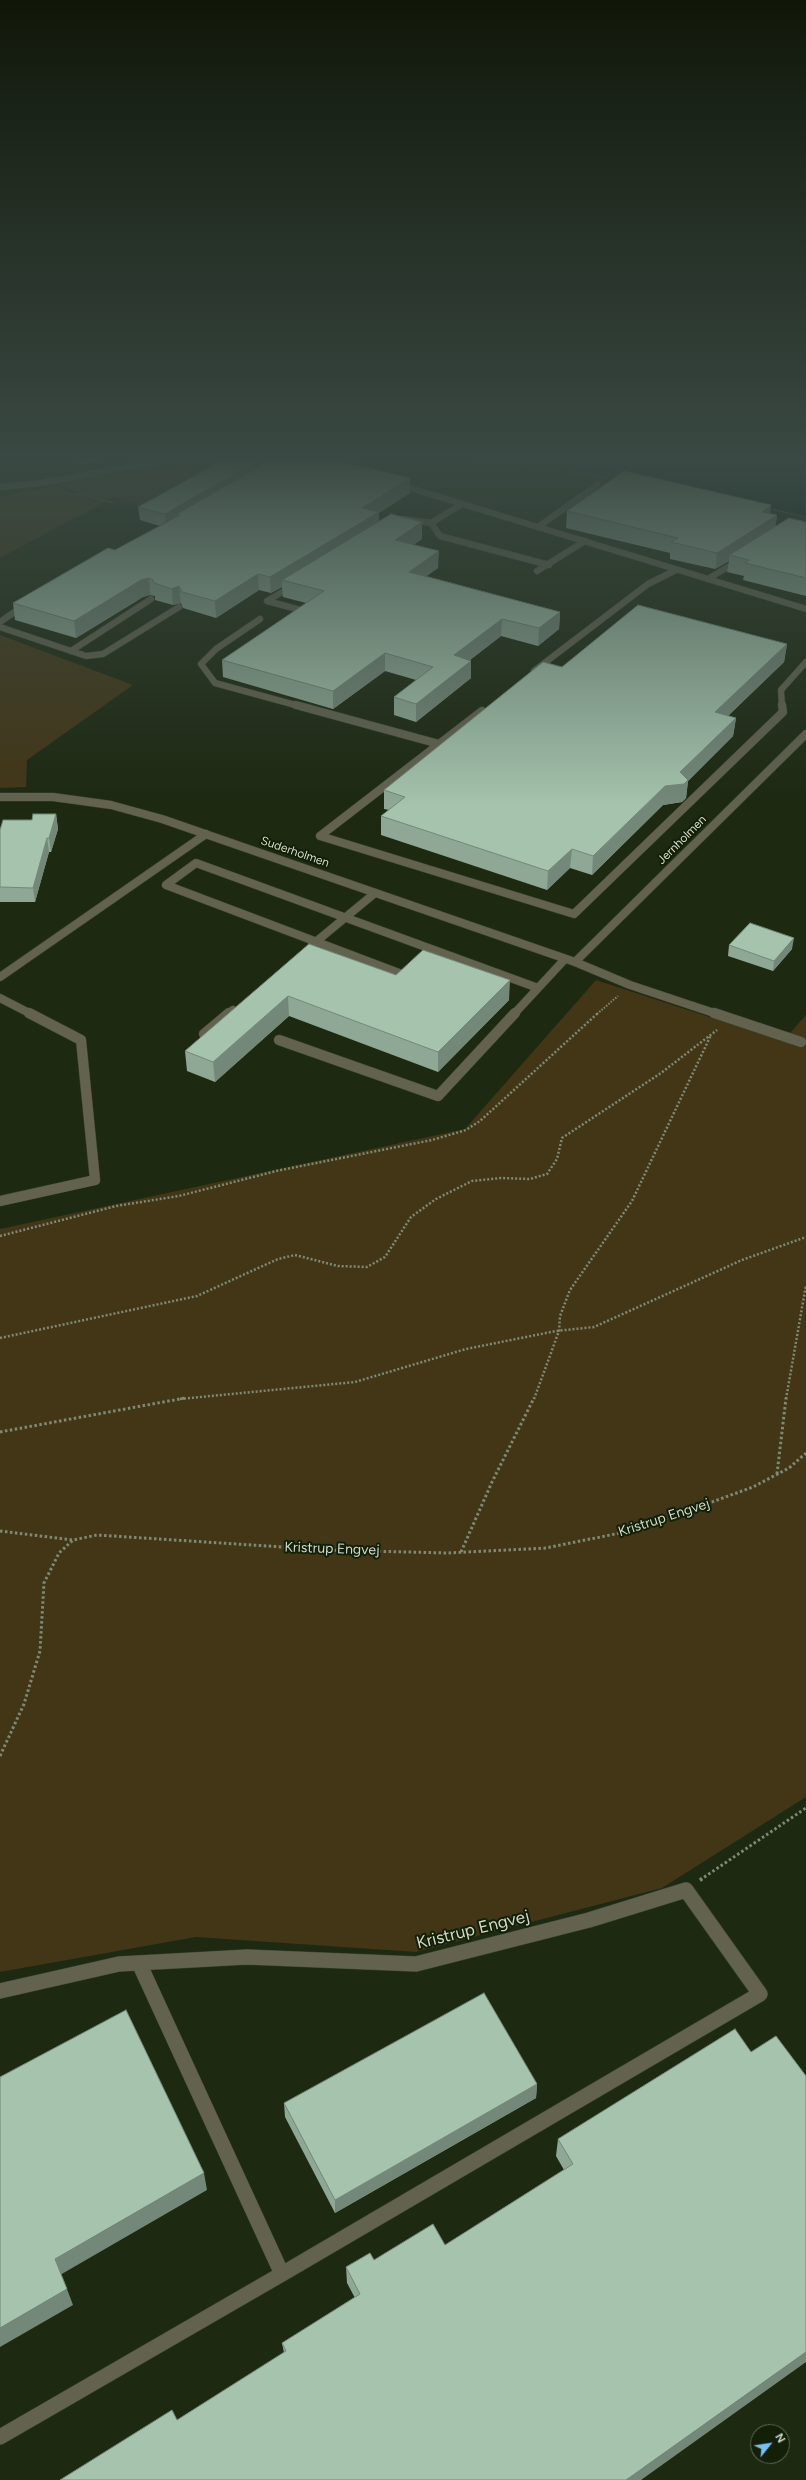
<!DOCTYPE html>
<html>
<head>
<meta charset="utf-8">
<style>
	body { margin:0 }
	#map { position:relative; width:806px; height:2480px; overflow:hidden; background:#1d2911; font-family:Figtree,sans-serif }
	canvas { display:block }
	.north { position:absolute; left:750px; top:2424px; width:40px; height:40px; box-sizing:border-box; background:#141f08; border:1px solid #606956; border-radius:50%; rotate:60deg; font-size:11px; font-weight:700; line-height:16px; text-align:center; color:#d1d9ca }
	.north::after { content:''; display:block; margin:auto; width:14px; height:18px; background:#76c0f7; clip-path:polygon(50% 0,100% 100%,50% 72%,0 100%) }
</style>
</head>
<body>
<div id="map">
<canvas width="806" height="2480"></canvas>
<div class="north">N</div>
</div>
<script>
const context = document.querySelector('canvas').getContext('2d');
context.lineJoin = 'round';
function fill(path, color) { context.fillStyle = color; context.fill(path, 'evenodd'); }
const shape = rows => new Path2D(rows.map(r => 'M' + r).join(''));
function strokePath(path, color, width, dash) { context.strokeStyle = color; context.lineWidth = width; context.lineCap = dash ? 'butt' : 'round'; context.setLineDash(dash || []); context.stroke(path); }
function label(font, color, halo, rows, align = 'center') {
  context.font = font + ' Figtree,sans-serif'; context.lineWidth = 4; context.setLineDash([]); context.textBaseline = 'middle'; context.strokeStyle = halo; context.fillStyle = color; for (const [text, x, y, turn = 0] of rows) {
    context.save(); context.translate(x, y); context.rotate((+turn || 0) * Math.PI / 180); context.textAlign = isNaN(turn) ? turn : align; if (halo) context.strokeText(text, 0, 0); context.fillText(text, 0, 0); context.restore();
  }
}
const green = shape([
	[247,459,158,509,113,497,108,500,67,489,60,484,170,463],
	[55,485,63,490,105,502,0,558,0,497],
	[0,635,133,685,27,760,26,787,0,788],
	[596,980,783,1041,806,1015,806,1797,662,1888,416,1952,196,1937,0,1972,0,1229,465,1129]
]);
const water = shape([
	[467,459,791,459,806,462,806,517,613,473,605,478,572,472,567,465,551,462,529,464,485,462,467,459]
]);
const pathFar4 = shape([
	[337,459,348,463],
	[76,493,115,503]
]);
const pathFar3 = shape([
	[597,1014,618,996]
]);
const pathFar2 = shape([
	[0,1236,116,1206,179,1196,276,1171,432,1140,466,1130,480,1121,598,1013],
	[0,1338,197,1296,278,1259,295,1255,338,1266,367,1267,385,1257,411,1217,436,1199,472,1181,501,1178,530,1179,547,1174,557,1159,562,1138,661,1073,717,1030],
	[180,1399,355,1382,466,1349,556,1331,594,1327,742,1260,806,1237],
	[534,1399,559,1331,560,1316,570,1290,632,1201,711,1035],
	[786,1399,806,1285]
]);
const pathFar1 = shape([
	[0,1432,185,1398],
	[777,1474,786,1398],
	[0,1531,73,1540],
	[461,1552,492,1482,534,1398],
	[0,1756,24,1704,40,1651,44,1583,59,1553,73,1540,97,1535,329,1550,448,1553,546,1548,635,1530,753,1487,789,1468,806,1453],
	[700,1880,806,1808]
]);
const path = shape([
	[700,1880,702,1879]
]);
const laneFar3 = shape([
	[462,504,431,523,440,536,549,565],
	[403,519,431,523],
	[538,527,597,485],
	[537,571,585,541],
	[708,579,739,560],
	[294,585,267,601,308,612],
	[260,619,216,649,201,664,215,683,299,706],
	[0,622,26,604],
	[0,627,86,656,103,654,179,607],
	[71,651,151,599],
	[534,671,648,584,676,570],
	[782,706,781,690,806,662]
]);
const laneFar2 = shape([
	[296,705,439,744],
	[482,711,320,836,574,914,783,712,782,705],
	[312,945,375,893],
	[575,962,630,985,717,1014],
	[399,973,166,885,196,863,538,988],
	[0,977,206,834],
	[0,998,31,1014],
	[228,1014,233,1010],
	[514,1014,565,959]
]);
const laneFar1 = shape([
	[714,1013,801,1042],
	[204,1034,229,1013],
	[279,1040,438,1096,515,1013],
	[0,1201,95,1180,81,1040,29,1013]
]);
const lane = shape([
	[0,1991,119,1964,247,1957,416,1964,589,1920,686,1890,760,1994,282,2274],
	[0,2437,282,2274,139,1963]
]);
const streetFar1 = shape([
	[397,484,806,609],
	[0,487,42,483,173,459]
]);
const street = shape([
	[0,797,53,797,111,805,162,819,575,962,806,734]
]);
const wall = shape([
	[276,463,410,478,410,493,379,513,379,522,422,522,422,539,413,545,438,568,426,576,560,612,559,629,538,646,501,636,470,660,471,661,471,678,416,722,394,715,394,697,416,680,385,671,333,709,223,677,222,660,306,603,283,597,282,587,271,593,259,590,216,618,183,608,181,603,173,605,155,600,155,596,150,595,143,597,76,638,15,620,13,603,115,550,160,526,140,520,138,507,257,468],
	[567,511,770,514,777,515,775,527,806,522,806,596,743,580,744,576,727,572,729,561,715,569,670,559,670,553,566,528],
	[787,644,784,662,728,716,736,718,733,736,688,781,686,798,682,802,663,805,592,875,570,868,547,890,381,835,381,816,389,810,384,809,384,790],
	[56,814,58,829,51,852,49,852,35,902,0,902,0,830,32,820],
	[309,944,396,975,509,1000,438,1072,289,1016,215,1082,187,1071,185,1051],
	[729,945,792,949,773,971,728,956],
	[735,2029,641,2480,177,2420,284,2353,282,2343,355,2298,347,2283,346,2267,374,2260,445,2245,564,2170,556,2156,558,2139],
	[537,2084,536,2098,335,2213,285,2117,284,2103]
]);
const shadedWall = shape([
	[77,459,106,459,78,465],
	[257,461,258,474,177,514,177,520,166,527,165,514],
	[410,478,410,493,379,513,379,528,282,580,282,587,271,593,270,577,362,508],
	[771,505,769,520,777,515,775,532,729,555,729,561,715,569,717,553,762,512],
	[422,522,422,539,395,557,395,540],
	[439,551,438,568,409,589,409,572],
	[258,574,259,590,216,618,215,601],
	[149,578,150,595,143,597,76,638,74,621,141,580],
	[179,586,181,603,173,605,172,589],
	[560,612,559,629,538,646,539,628],
	[502,619,501,636,453,673,454,655],
	[787,644,784,662,713,730,715,712],
	[385,653,385,671,333,709,333,691],
	[471,661,471,678,416,722,416,704],
	[736,718,733,736,688,781,686,798,682,802,663,805,592,875,593,856],
	[56,814,58,829,51,852,49,838],
	[47,838,49,852,35,902,33,888],
	[572,849,570,868,547,890,548,871],
	[794,938,792,949,773,971,774,961],
	[510,980,509,1000,438,1072,438,1052],
	[288,996,289,1016,215,1082,213,1062],
	[537,2084,536,2098,335,2213,335,2200],
	[204,2173,207,2190,60,2275,55,2259],
	[67,2289,73,2305,0,2347,0,2328],
	[806,2352,806,2362,641,2480,626,2480]
]);
const building = shape([
	[226,459,247,459,257,461,165,514,138,507,226,459],
	[283,459,331,459,410,478,362,508,379,512,270,577,258,574,215,601,182,592,179,586,172,589,154,583,153,580,149,578,141,580,74,621,13,603,108,548,115,550,180,515,177,514,269,461,276,463,283,459],
	[624,471,771,505,762,512,777,515,717,553,671,542,678,538,567,511,624,471],
	[391,514,422,522,395,540,439,551,409,572,560,612,539,628,502,619,454,655,471,661,416,704,394,697,433,667,385,653,333,691,222,660,324,591,282,580,391,514],
	[789,518,806,522,806,578,745,563,749,560,729,555,789,518],
	[638,605,787,644,715,712,736,718,680,772,688,780,684,784,665,786,593,856,572,849,548,871,381,816,405,797,384,790,543,662,562,667,638,605],
	[33,814,56,814,49,838,47,838,33,888,0,887,0,830,3,820,32,820,33,814],
	[750,923,794,938,774,961,729,945,750,923],
	[309,944,396,975,423,950,510,980,438,1052,288,996,213,1062,185,1051,309,944],
	[484,1993,537,2084,335,2200,284,2103,484,1993],
	[126,2010,204,2173,55,2259,67,2289,0,2328,0,2077,126,2010],
	[735,2029,751,2052,776,2036,806,2076,806,2352,626,2480,60,2480,172,2410,177,2420,286,2351,282,2343,360,2294,346,2267,370,2253,374,2260,433,2224,445,2245,573,2164,558,2139,735,2029]
]);
const farStreetnames = [
	["Jernholmen",682,840,-45],
	["Suderholmen",295,852,19]
];
const streetNames = [
	["Kristrup Engvej",664,1518,-18],
	["Kristrup Engvej",332,1549,2]
];
const nearStreetnames = [
	["Kristrup Engvej",473,1930,-14]
];
fill(green, '#423617');
fill(water, '#001a14');
strokePath(water, '#3f534b', 1);
strokePath(laneFar3, '#3a452f', 7);
strokePath(laneFar2, '#3a452f', 9);
strokePath(laneFar1, '#3a452f', 11);
strokePath(lane, '#3a452f', 16);
strokePath(streetFar1, '#3a452f', 7);
strokePath(street, '#3a452f', 9);
strokePath(pathFar4, '#7f8976', 1.5, [1, 1]);
strokePath(pathFar3, '#7f8976', 2, [1.5, 1.5]);
strokePath(pathFar2, '#7f8976', 2.5, [2, 2]);
strokePath(pathFar1, '#7f8976', 3, [2.5, 2.5]);
strokePath(path, '#7f8976', 4, [3, 3]);
strokePath(laneFar3, '#62624f', 6);
strokePath(laneFar2, '#62624f', 8);
strokePath(laneFar1, '#62624f', 10);
strokePath(lane, '#62624f', 15);
strokePath(streetFar1, '#62624f', 6);
strokePath(street, '#62624f', 8);
fill(wall, '#8ea895');
fill(shadedWall, '#748879');
fill(building, '#a5c3ad');
strokePath(building, '#748879', 1);
const sky = context.createLinearGradient(0, 0, 0, 806);
sky.addColorStop(0, '#101709');
sky.addColorStop(0.57, '#3a4943');
sky.addColorStop(1, '#3a494300');
context.fillStyle = sky;
context.fillRect(0, 0, 806, 806);
label('12px', '#d1d9ca', '#141f08', farStreetnames);
label('14px', '#d1d9ca', '#141f08', streetNames);
label('17px', '#d1d9ca', '#141f08', nearStreetnames);
</script>
</body>
</html>
